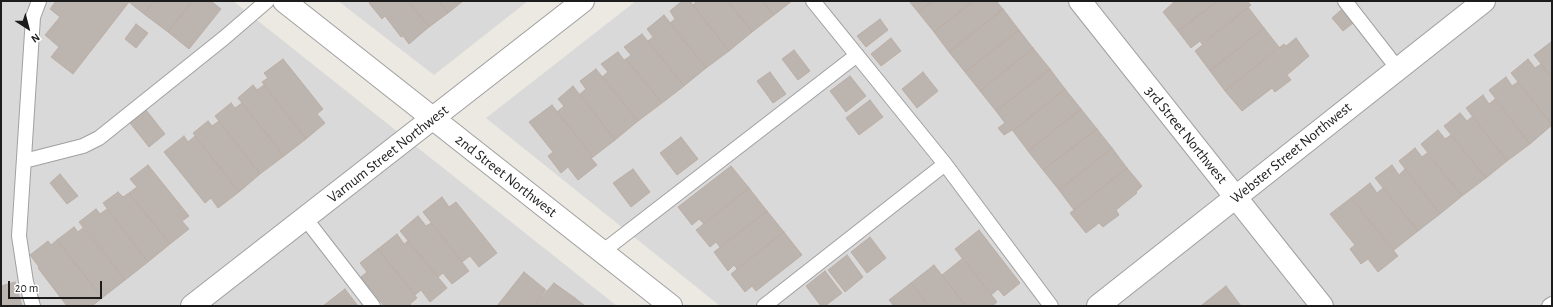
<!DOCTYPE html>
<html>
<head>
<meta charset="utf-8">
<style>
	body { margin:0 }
	#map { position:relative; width:1553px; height:307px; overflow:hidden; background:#ece9e2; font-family:"Alegreya Sans",sans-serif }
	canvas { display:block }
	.frame { position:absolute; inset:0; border:2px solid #1c1c1c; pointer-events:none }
	.north { position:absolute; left:8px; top:8px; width:40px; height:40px; -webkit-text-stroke:3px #fff; paint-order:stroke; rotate:144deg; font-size:11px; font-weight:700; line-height:16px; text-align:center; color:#1c1c1c }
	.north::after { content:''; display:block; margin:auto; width:14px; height:18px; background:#1c1c1c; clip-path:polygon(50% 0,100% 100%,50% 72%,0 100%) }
	.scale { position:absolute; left:8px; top:281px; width:94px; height:18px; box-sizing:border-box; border:2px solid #1c1c1c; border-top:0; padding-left:5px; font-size:12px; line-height:14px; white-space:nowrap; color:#1c1c1c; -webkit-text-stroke:3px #fff; paint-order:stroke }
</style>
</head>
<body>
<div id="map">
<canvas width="1553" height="307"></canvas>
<div class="frame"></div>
<div class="north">N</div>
<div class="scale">20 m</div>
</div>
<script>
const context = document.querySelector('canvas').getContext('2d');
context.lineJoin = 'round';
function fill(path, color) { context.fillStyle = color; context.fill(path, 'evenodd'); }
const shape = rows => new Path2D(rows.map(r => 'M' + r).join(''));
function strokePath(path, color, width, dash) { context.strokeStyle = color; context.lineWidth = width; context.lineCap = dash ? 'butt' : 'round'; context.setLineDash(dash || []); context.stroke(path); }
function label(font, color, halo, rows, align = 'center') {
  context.font = font + ' "Alegreya Sans",sans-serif'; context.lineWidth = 3; context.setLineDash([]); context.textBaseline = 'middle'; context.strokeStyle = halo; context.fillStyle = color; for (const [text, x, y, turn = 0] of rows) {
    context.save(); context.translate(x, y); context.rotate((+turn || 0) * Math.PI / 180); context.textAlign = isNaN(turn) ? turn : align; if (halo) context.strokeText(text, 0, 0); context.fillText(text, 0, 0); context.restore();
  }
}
const residential = shape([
	[1,1,233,1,617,306,1,306],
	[338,1,528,1,434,75],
	[636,1,1552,1,1552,306,720,306,486,118]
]);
const building = shape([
	[56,1,154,1,144,14,129,2,73,74,51,57,59,47,45,35,60,17,50,9,56,1],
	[154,1,192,1,168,32,144,14,154,1],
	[192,1,211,1,221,9,189,49,168,32,192,1],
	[373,1,408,1,429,27,409,44,403,36,401,37,385,16,382,19,369,3,373,1],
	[408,1,439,1,448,13,429,27,408,1],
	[439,1,463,1,448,13,439,1],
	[682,1,690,1,729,51,706,68,670,23,675,19,670,11,682,1],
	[697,1,728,1,752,32,729,51,693,5,697,1],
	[728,1,762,1,774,15,752,32,728,1],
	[762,1,792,1,774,15,762,1],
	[909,1,932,1,918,12,909,1],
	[932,1,973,1,934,32,918,12,932,1],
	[973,1,996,1,1003,9,949,52,934,32,973,1],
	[1175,1,1218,1,1178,31,1163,12,1175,1],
	[1218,1,1247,1,1251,5,1202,44,1200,41,1191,48,1178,31,1218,1],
	[1248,7,1264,28,1210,71,1195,51,1248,7],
	[1003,9,1019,30,965,72,949,52,1003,9],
	[1341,10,1353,23,1343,31,1332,18,1341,10],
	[664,15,706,68,684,86,648,41,653,37,647,29,664,15],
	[880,19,888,30,866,47,857,36,880,19],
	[136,24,148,33,136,48,125,39,136,24],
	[1264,28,1279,47,1225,91,1210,71,1264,28],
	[1019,30,1033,48,980,91,965,72,1019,30],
	[642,34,684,86,662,103,626,59,631,55,624,47,642,34],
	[891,38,901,51,881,66,871,54,891,38],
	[1296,38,1309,56,1287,75,1291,80,1275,92,1272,88,1242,111,1225,91,1284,44,1286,46,1296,38],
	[1551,42,1552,44,1552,78,1534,55,1551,42],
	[1033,48,1050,69,996,111,980,91,1033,48],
	[794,50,810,71,798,80,782,59,794,50],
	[618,52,624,60,626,59,662,103,638,121,602,77,608,72,601,64,618,52],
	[283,59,323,109,317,114,325,123,306,139,262,82,268,78,264,73,283,59],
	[1528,59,1535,68,1541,64,1552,78,1552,125,1511,73,1528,59],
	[596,69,638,121,615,140,580,94,586,89,580,81,596,69],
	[1050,69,1065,89,1013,131,1012,130,1004,135,998,128,1005,123,996,111,1050,69],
	[770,72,786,94,773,103,757,81,770,72],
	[923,72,938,91,917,108,902,89,923,72],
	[850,76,866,96,846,112,830,91,850,76],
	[1506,77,1512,86,1518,82,1552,125,1530,144,1489,90,1506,77],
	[253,85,257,90,264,85,306,139,284,156,238,98,253,85],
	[573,86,615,140,593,157,557,112,564,106,558,99,573,86],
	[1065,89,1081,109,1028,151,1013,131,1065,89],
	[1483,95,1489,104,1495,99,1530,144,1507,161,1466,108,1483,95],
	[870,100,883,117,859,135,846,118,870,100],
	[231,103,235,108,242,103,284,156,260,174,215,116,231,103],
	[552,105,593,157,591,158,597,165,578,180,568,167,561,173,548,156,553,152,529,122,552,105],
	[1081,109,1097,129,1043,170,1028,151,1081,109],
	[146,110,165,134,149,147,130,123,146,110],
	[1460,113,1467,121,1473,116,1507,161,1486,178,1444,126,1460,113],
	[208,121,212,126,219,121,260,174,239,192,193,133,208,121],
	[1097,129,1112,148,1059,190,1043,170,1097,129],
	[1438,130,1445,139,1451,135,1486,178,1462,196,1421,144,1438,130],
	[184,136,188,142,195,136,239,192,218,208,211,198,205,203,164,152,184,136],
	[681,137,698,159,677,175,660,153,681,137],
	[1112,148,1127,168,1074,210,1059,190,1112,148],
	[1415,148,1422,157,1427,153,1462,196,1440,214,1399,161,1415,148],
	[148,165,189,216,182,221,189,229,170,244,129,193,137,187,130,179,148,165],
	[1392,165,1399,175,1405,169,1440,214,1418,231,1375,178,1392,165],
	[731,166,749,188,704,224,699,219,692,225,678,207,731,166],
	[1127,168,1142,186,1136,192,1137,193,1116,210,1119,215,1103,227,1099,223,1086,233,1070,213,1127,168],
	[633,169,650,192,631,207,613,183,633,169],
	[60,174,78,196,67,204,50,183,60,174],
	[1370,183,1377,193,1383,188,1418,231,1394,250,1351,198,1370,183],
	[749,188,767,211,720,247,716,242,710,247,696,230,749,188],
	[118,192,123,197,129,193,170,244,148,262,103,203,118,192],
	[442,197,449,207,456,202,497,253,479,267,470,256,462,262,423,212,442,197],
	[1351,198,1398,256,1378,272,1368,259,1361,264,1350,249,1355,245,1330,214,1351,198],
	[96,209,100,214,107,209,148,262,125,280,79,222,96,209],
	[767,211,784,232,737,269,734,265,728,271,714,252,767,211],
	[418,216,426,226,431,223,469,271,452,284,443,273,438,277,400,231,418,216],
	[74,227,78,232,84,227,125,280,102,298,57,240,74,227],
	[979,230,1020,283,1004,296,998,289,991,295,955,249,979,230],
	[784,232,802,255,756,291,752,286,745,292,731,274,784,232],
	[397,234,404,244,408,241,447,288,430,302,421,290,415,295,378,249,397,234],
	[870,237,886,258,867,273,851,252,870,237],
	[57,240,102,298,92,306,67,306,38,268,39,267,30,255,48,241,51,245,57,240],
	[378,249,417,298,410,304,412,306,384,306,361,277,367,272,360,263,378,249],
	[847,255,863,277,845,292,828,270,847,255],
	[963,258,997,302,992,306,966,306,942,275,963,258],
	[934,265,966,306,929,306,911,283,934,265],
	[825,271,842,293,825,306,821,306,806,286,825,271],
	[524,272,546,290,534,306,497,306,524,272],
	[15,282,22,306,1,306,1,286,15,282],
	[554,283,575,298,569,306,534,306,554,283],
	[911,283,929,306,894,306,889,300,911,283],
	[1226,286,1241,306,1202,306,1202,305,1226,286],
	[345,289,358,306,323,306,345,289],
	[575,298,585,306,569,306,575,298]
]);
const service = shape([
	[813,1,945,164,1051,306],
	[1345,1,1398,69],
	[24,161,83,146,99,138,224,38,267,1],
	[305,218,373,306],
	[602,252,857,55],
	[33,306,26,282,19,236,33,17,39,1],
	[764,306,945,164],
	[1549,306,1552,304]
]);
const minor = shape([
	[284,1,671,306],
	[1080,1,1322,306],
	[192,306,583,1],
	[1098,306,1484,1]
]);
const streetNames = [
	["3rd Street Northwest",1186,135,51],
	["Webster Street Northwest",1291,153,-39],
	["Varnum Street Northwest",388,154,-38],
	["2nd Street Northwest",506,176,38]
];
fill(residential, '#dad9d9');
fill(building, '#bcb4af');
strokePath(building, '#bcafa6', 1);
strokePath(service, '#a0a0a0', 16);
strokePath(minor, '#a0a0a0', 24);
strokePath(service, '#fff', 14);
strokePath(minor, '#fff', 22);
label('15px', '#1c1c1c', '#fff', streetNames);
</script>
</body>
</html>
